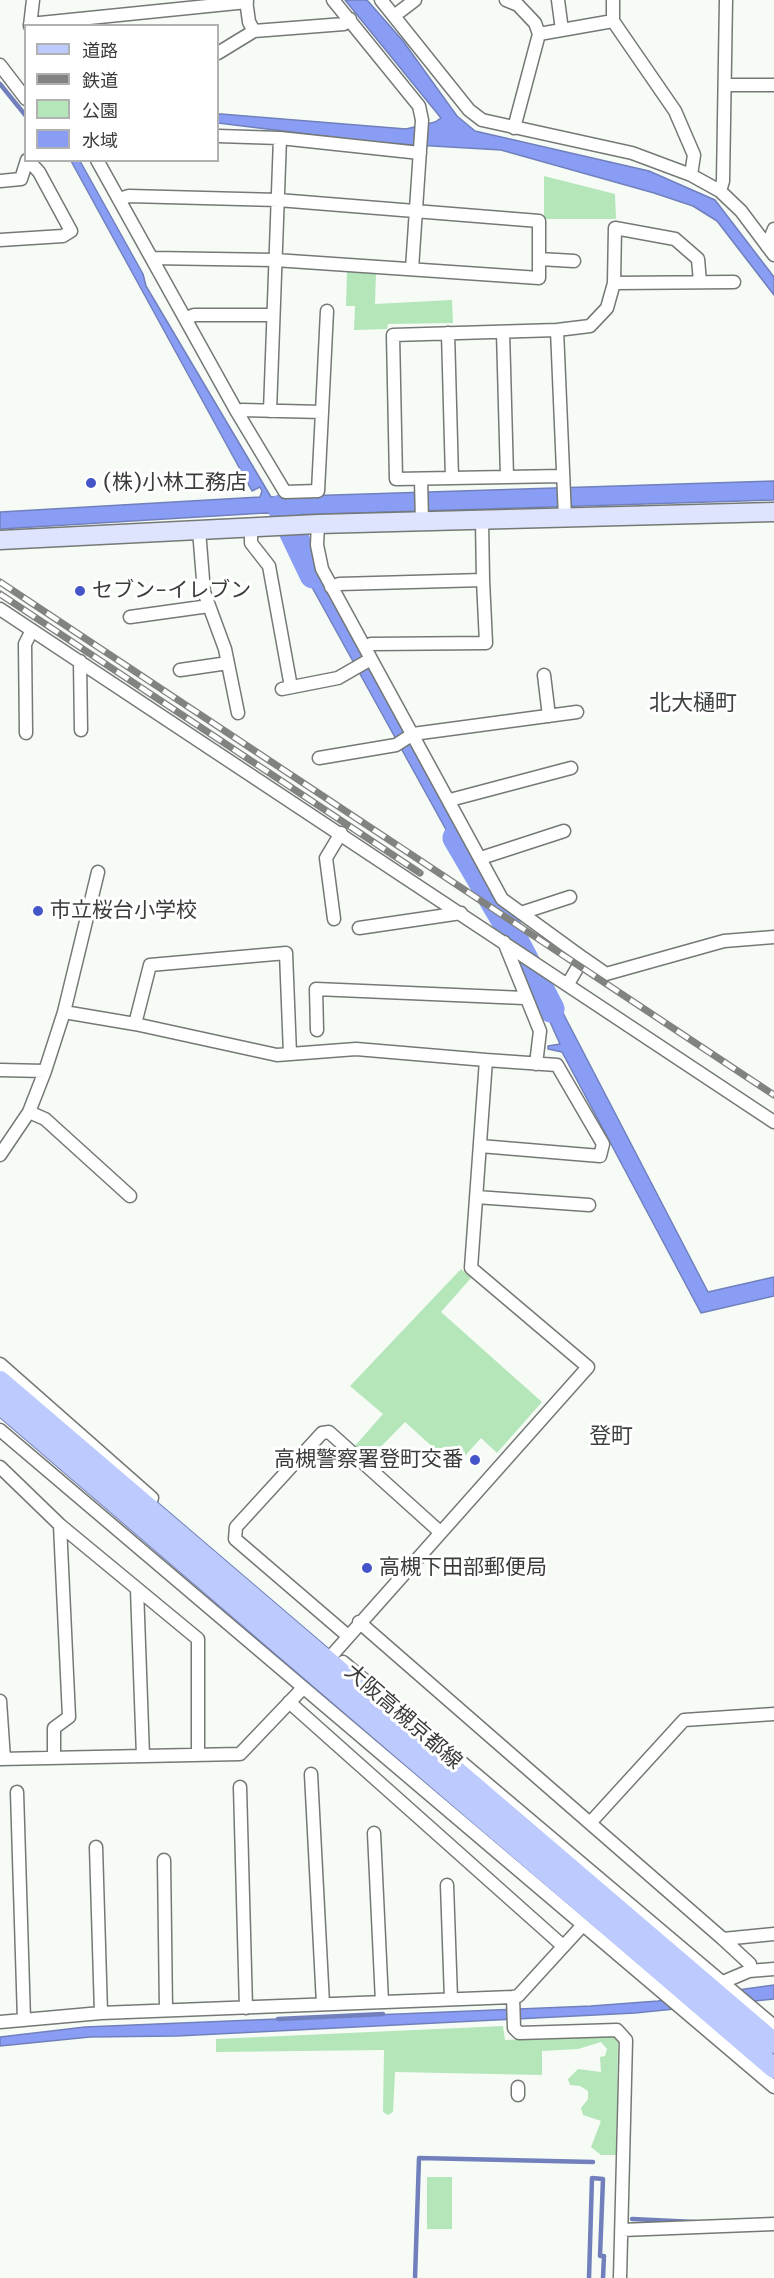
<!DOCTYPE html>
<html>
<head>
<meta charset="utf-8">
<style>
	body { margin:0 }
	#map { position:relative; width:774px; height:2278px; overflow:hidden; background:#f6fbf6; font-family:Merriweather,"Noto Sans JP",serif }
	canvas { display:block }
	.legend { position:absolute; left:24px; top:24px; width:195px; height:138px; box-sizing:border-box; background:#fff; border:2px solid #b0b1b0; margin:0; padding:8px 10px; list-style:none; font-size:18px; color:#3a3c3a }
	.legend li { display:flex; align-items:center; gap:12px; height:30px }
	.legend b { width:30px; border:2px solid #b0b1b0 }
</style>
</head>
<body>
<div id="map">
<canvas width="774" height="2278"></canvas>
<ul class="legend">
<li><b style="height:8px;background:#bccafe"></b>道路</li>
<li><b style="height:8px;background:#808380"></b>鉄道</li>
<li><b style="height:16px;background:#b4e6ba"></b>公園</li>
<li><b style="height:16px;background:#889df3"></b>水域</li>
</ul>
</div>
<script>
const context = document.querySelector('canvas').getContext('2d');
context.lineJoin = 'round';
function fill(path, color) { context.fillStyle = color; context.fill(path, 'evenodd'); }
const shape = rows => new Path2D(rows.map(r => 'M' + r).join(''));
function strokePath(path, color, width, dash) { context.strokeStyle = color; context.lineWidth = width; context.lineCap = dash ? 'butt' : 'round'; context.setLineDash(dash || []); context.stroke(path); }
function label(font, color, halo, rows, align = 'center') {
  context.font = font + ' Merriweather,"Noto Sans JP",serif'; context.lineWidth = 6; context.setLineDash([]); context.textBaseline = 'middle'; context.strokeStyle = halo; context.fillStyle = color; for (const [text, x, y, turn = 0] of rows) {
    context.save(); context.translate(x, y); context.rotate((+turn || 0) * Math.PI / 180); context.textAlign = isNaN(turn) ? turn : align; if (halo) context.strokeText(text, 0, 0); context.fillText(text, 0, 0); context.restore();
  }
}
const green = shape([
	[544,176,615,194,616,219,544,219],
	[347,272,376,274,375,304,452,300,453,323,388,324,387,329,354,330,355,306,346,306],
	[461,1269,471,1278,441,1312,542,1402,497,1453,481,1438,455,1467,405,1422,368,1460,354,1447,383,1414,350,1386],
	[503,2026,505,2040,612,2035,618,2042,616,2155,601,2155,591,2147,601,2121,583,2115,581,2108,588,2099,588,2091,580,2086,570,2085,568,2079,578,2069,601,2072,600,2057,605,2056,607,2049,601,2042,578,2049,542,2051,542,2075,395,2072,393,2112,388,2115,383,2112,384,2050,216,2052,216,2039],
	[427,2177,452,2177,452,2229,427,2229]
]);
const water = shape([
	[345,0,367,0,403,41,457,116,475,131,649,171,715,200,774,277,774,295,717,221,693,206,654,193,501,150,381,143,218,123,218,114,221,114,406,129,435,122,441,118,345,0],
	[71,161,80,161,143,274,146,286,271,497,774,481,774,500,291,515,265,513,0,529,0,512,260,497,262,491,260,487,252,491,71,161],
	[287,542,300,542,478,867,470,873,287,542],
	[529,973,550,988,708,1292,774,1277,774,1296,701,1313,562,1052,548,1049,548,1046,560,1044,546,1013,548,1011,529,973],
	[774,1985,774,1999,635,2013,177,2036,90,2037,0,2046,0,2037,85,2027,591,2006,658,2001,774,1985]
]);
const stream = shape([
	[0,84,26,116],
	[278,2019,383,2014],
	[632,2219,695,2222],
	[415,2278,419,2158,593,2162],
	[589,2278,592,2178,603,2179,600,2256,604,2256,603,2278]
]);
const river = shape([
	[281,508,313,575],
	[456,838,506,923,551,1009]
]);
const street = shape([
	[246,0,249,22,254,31],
	[333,0,419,106,422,120,412,269],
	[381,0,469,110,482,120,632,153,691,175,720,191,741,211,774,255],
	[506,0,518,5,535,23,539,34,514,128],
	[558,0,562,30],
	[394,16,415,0],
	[613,21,613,0],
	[30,24,247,2],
	[30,26,33,0],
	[539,34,613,21,675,111,694,155,691,175],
	[218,53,254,31,344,24,350,19],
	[0,65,26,99],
	[725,85,774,85],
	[218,136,280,138,420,153],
	[97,160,237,412,285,492,318,491,322,412,242,410,237,412],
	[0,181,21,179,27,160],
	[720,191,723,181,726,0],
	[119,199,129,196,278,200,539,221,539,278,275,260,152,258],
	[0,240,63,236,71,231,39,172,28,160],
	[767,246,774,229],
	[539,259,574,261],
	[614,283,734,282],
	[187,318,194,315,273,315],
	[557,330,590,326,607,308,614,283,615,228,675,239,698,259,700,282],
	[503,332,507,477],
	[448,333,452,478],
	[270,411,280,138],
	[322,412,327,311],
	[563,476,396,479,393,335,557,330,565,518],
	[421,479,422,522],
	[482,521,483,580],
	[318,524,317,545,322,569,502,899,583,958,568,984],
	[251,527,251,543,269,566,291,687],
	[199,530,204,592,225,649,238,713],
	[331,587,339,584,483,580,486,643,371,644,365,648],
	[0,609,774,1122],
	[130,617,209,606],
	[80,661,81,730],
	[180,670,228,663],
	[544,675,549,716],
	[282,689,338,678,371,659],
	[26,733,25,644,32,630],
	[319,758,396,745,413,734,577,712],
	[450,800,571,768],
	[481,858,564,831],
	[521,913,570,897],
	[334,919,326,858,341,833],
	[359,928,461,913],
	[504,942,540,1031,536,1064],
	[583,958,606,974,724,941,774,937],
	[64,1012,135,1024,277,1055,356,1049,486,1060,471,1268,588,1367,333,1654],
	[135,1024,150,965,286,953,290,1054],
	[317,1030,316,989,524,998],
	[0,1070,45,1071],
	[29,1112,45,1119,130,1196],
	[480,1146,600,1156,603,1144,557,1065,486,1060],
	[0,1155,29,1112,45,1071,64,1012,98,872],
	[476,1197,589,1205],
	[0,1364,152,1498],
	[0,1430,774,2087],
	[0,1467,60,1525,69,1717,54,1728,54,1758],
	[60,1525,198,1639,198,1755],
	[137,1589,143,1756],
	[359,1622,723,1939,774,1934],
	[348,1636,235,1539,236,1527,322,1433,329,1432,440,1532],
	[343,1662,774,2026],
	[0,1701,4,1759],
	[289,1702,563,1946],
	[0,1759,240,1754,303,1688],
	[311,1774,323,2004],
	[240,1787,246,2008],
	[17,1792,24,2020],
	[590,1823,684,1720,774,1714],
	[374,1833,382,2002],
	[96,1847,101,2013],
	[164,1860,166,2010],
	[447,1885,451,1999],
	[723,1939,750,1964,749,1971],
	[723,1982,749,1971,774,1969],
	[513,1997,514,2028,519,2033,617,2030,626,2040,620,2278],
	[0,2022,101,2013,513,1997,518,1996,582,1926],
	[518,2087,518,2095],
	[622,2230,774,2224]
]);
const secondary = shape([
	[0,540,318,524,774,512]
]);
const primary = shape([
	[0,1381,774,2043],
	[0,1404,774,2068]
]);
const rail = shape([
	[0,582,774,1095],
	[0,594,420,873]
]);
const markers = [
	[91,483,6,"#4455c9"],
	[80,591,6,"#4455c9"],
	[38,911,6,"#4455c9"],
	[475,1460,6,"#4455c9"],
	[367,1568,6,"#4455c9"]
];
const poiNames = [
	["(株)小林工務店",103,483],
	["セブン-イレブン",92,591],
	["市立桜台小学校",50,911],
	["高槻警察署登町交番",463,1460,"right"],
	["高槻下田部郵便局",379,1568]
];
const streetNames = [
	["大阪高槻京都線",403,1717,41]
];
const neighbourhoodNames = [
	["北大樋町",693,704],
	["登町",611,1437]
];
fill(green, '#b4e6ba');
fill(water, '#889df3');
strokePath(water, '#7180bc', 1.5);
strokePath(stream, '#7180bc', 4.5);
strokePath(river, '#889df3', 27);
strokePath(street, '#757975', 15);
strokePath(secondary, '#757975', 21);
strokePath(primary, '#7281b9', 22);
strokePath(street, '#fff', 12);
strokePath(secondary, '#dee4fe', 18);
strokePath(primary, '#bccafe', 20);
strokePath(rail, '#808380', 7);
strokePath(rail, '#fff', 4.5, [14]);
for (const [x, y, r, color] of markers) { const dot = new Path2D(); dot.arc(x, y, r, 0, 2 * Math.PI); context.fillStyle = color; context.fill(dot); strokePath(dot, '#fff', 2); }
label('21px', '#3a3c3a', '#fff', poiNames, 'left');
label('21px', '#3a3c3a', '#fff', streetNames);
label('22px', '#3e423f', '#fff', neighbourhoodNames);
</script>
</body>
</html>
